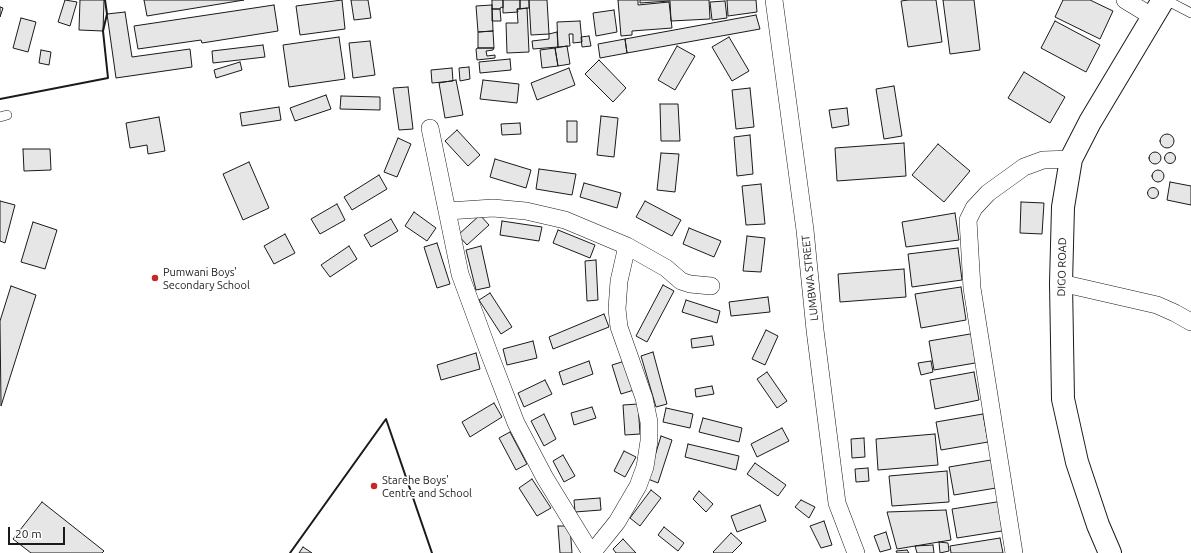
<!DOCTYPE html>
<html>
<head>
<meta charset="utf-8">
<style>
	body { margin:0 }
	#map { position:relative; width:1191px; height:553px; overflow:hidden; background:#fff; font-family:Ubuntu,sans-serif }
	canvas { display:block }
	.scale { position:absolute; left:8px; top:527px; width:57px; height:18px; box-sizing:border-box; border:2px solid #1a1a1a; border-top:0; padding-left:5px; font-size:12px; line-height:14px; white-space:nowrap; color:#1a1a1a; -webkit-text-stroke:3px #fff; paint-order:stroke }
</style>
</head>
<body>
<div id="map">
<canvas width="1191" height="553"></canvas>
<div class="scale">20 m</div>
</div>
<script>
const context = document.querySelector('canvas').getContext('2d');
context.lineJoin = 'round';
function fill(path, color) { context.fillStyle = color; context.fill(path, 'evenodd'); }
const shape = rows => new Path2D(rows.map(r => 'M' + r).join(''));
function strokePath(path, color, width, dash) { context.strokeStyle = color; context.lineWidth = width; context.lineCap = dash ? 'butt' : 'round'; context.setLineDash(dash || []); context.stroke(path); }
function label(font, color, halo, rows, align = 'center') {
  context.font = font + ' Ubuntu,sans-serif'; context.lineWidth = 3; context.setLineDash([]); context.textBaseline = 'middle'; context.strokeStyle = halo; context.fillStyle = color; for (const [text, x, y, turn = 0] of rows) {
    context.save(); context.translate(x, y); context.rotate((+turn || 0) * Math.PI / 180); context.textAlign = isNaN(turn) ? turn : align; if (halo) context.strokeText(text, 0, 0); context.fillText(text, 0, 0); context.restore();
  }
}
const building = shape([
	[65,0,77,2,70,26,58,22,65,0],
	[80,0,104,0,103,31,79,30,80,0],
	[144,0,244,0,147,16,144,0],
	[342,0,345,29,300,35,296,6,342,0],
	[351,0,368,0,371,18,354,20,351,0],
	[492,0,503,0,503,8,501,7,500,9,492,9,492,0],
	[503,0,520,0,520,9,517,9,518,12,503,13,503,0],
	[520,0,529,0,529,8,520,9,520,0],
	[529,0,547,0,549,34,531,35,529,0],
	[618,0,638,0,638,5,669,2,672,28,632,31,632,35,621,36,618,0],
	[640,0,709,0,710,19,671,21,670,1,640,3,640,0],
	[727,0,756,0,757,12,728,16,727,0],
	[908,0,936,0,942,42,908,47,901,1,908,0],
	[943,0,974,0,980,50,950,54,943,0],
	[1063,0,1090,0,1113,11,1100,39,1055,17,1063,0],
	[725,1,727,18,712,20,710,2,725,1],
	[274,5,278,31,202,43,201,40,138,49,134,26,274,5],
	[492,5,493,31,478,32,476,6,492,5],
	[0,7,3,8,0,17,0,7],
	[527,8,529,52,507,53,506,23,518,23,517,9,527,8],
	[492,9,500,9,501,21,492,21,492,9],
	[614,10,617,32,596,36,593,13,614,10],
	[125,12,132,57,190,49,192,67,116,78,107,14,125,12],
	[756,15,760,29,627,53,625,39,756,15],
	[21,18,36,22,28,52,13,48,21,18],
	[580,21,582,42,573,43,573,34,569,34,570,46,558,47,557,22,580,21],
	[1055,21,1100,45,1086,72,1041,48,1055,21],
	[493,31,494,48,478,48,478,32,493,31],
	[557,32,558,47,533,49,532,41,549,39,549,34,557,32],
	[589,36,591,46,582,47,581,37,589,36],
	[339,37,345,79,289,87,283,45,339,37],
	[729,37,749,71,732,81,712,47,729,37],
	[625,39,627,53,600,58,598,44,625,39],
	[370,41,375,75,353,78,349,43,370,41],
	[263,45,265,57,213,63,212,51,263,45],
	[567,46,570,64,558,66,555,48,567,46],
	[677,46,695,56,675,90,658,80,677,46],
	[478,48,494,48,493,50,486,51,487,56,495,55,495,58,477,60,476,49,478,48],
	[555,48,558,66,542,68,540,50,555,48],
	[41,50,51,52,49,65,39,63,41,50],
	[510,59,511,70,480,73,479,62,510,59],
	[599,60,626,88,613,102,585,74,599,60],
	[240,62,242,70,216,78,214,70,240,62],
	[469,67,470,79,460,81,459,68,469,67],
	[452,68,453,81,432,83,431,70,452,68],
	[569,68,575,85,537,100,531,83,569,68],
	[1024,72,1065,97,1050,123,1008,98,1024,72],
	[456,80,463,115,445,118,439,83,456,80],
	[483,80,519,84,517,103,480,99,483,80],
	[894,86,902,136,884,139,876,89,894,86],
	[408,87,413,129,399,130,393,88,408,87],
	[750,88,754,127,736,129,732,90,750,88],
	[326,95,331,109,295,121,290,108,326,95],
	[341,96,380,97,380,110,340,109,341,96],
	[660,104,678,104,680,141,661,141,660,104],
	[279,107,281,120,242,126,240,113,279,107],
	[847,108,849,125,832,128,829,110,847,108],
	[601,116,618,118,614,157,597,155,601,116],
	[159,117,165,151,148,154,147,145,130,148,126,123,159,117],
	[567,121,577,121,577,142,567,142,567,121],
	[520,123,521,134,502,135,501,124,520,123],
	[457,130,480,155,468,166,445,141,457,130],
	'1160 141a7 7 0 1 1 14 0a7 7 0 1 1-14 0Z',
	[750,135,753,174,737,176,734,137,750,135],
	[398,138,411,144,397,177,384,172,398,138],
	[904,143,906,176,837,181,835,148,904,143],
	[938,144,970,171,944,202,912,175,938,144],
	[23,149,50,149,51,170,24,171,23,149],
	'1149 158a6 6 0 1 1 12 0a6 6 0 1 1-12 0Z',
	'1164.5 158a5.5 5.5 0 1 1 11 0a5.5 5.5 0 1 1-11 0Z',
	[661,153,679,154,675,192,657,190,661,153],
	[495,159,531,170,526,188,490,177,495,159],
	[249,162,269,208,243,220,223,174,249,162],
	[539,169,576,174,572,195,536,189,539,169],
	'1152 176a6 6 0 1 1 12 0a6 6 0 1 1-12 0Z',
	[379,175,387,189,352,210,344,197,379,175],
	[1170,182,1191,186,1191,205,1167,200,1170,182],
	[584,183,621,193,617,208,580,197,584,183],
	[761,184,765,224,746,225,742,186,761,184],
	'1147.5 193a5.5 5.5 0 1 1 11 0a5.5 5.5 0 1 1-11 0Z',
	[0,201,15,205,5,243,0,241,0,201],
	[645,201,681,220,672,236,636,217,645,201],
	[1021,202,1044,203,1042,234,1020,233,1021,202],
	[337,204,345,220,320,234,311,219,337,204],
	[414,212,436,228,427,241,405,226,414,212],
	[955,213,959,240,906,247,902,222,955,213],
	[480,215,489,225,467,245,458,235,480,215],
	[391,219,398,231,371,247,364,235,391,219],
	[502,221,542,227,539,241,500,235,502,221],
	[33,222,57,230,45,269,21,262,33,222],
	[689,228,721,241,714,257,683,244,689,228],
	[558,230,595,245,590,258,553,243,558,230],
	[285,234,295,253,274,264,264,246,285,234],
	[747,236,765,238,761,272,743,271,747,236],
	[437,243,450,284,437,288,424,247,437,243],
	[349,246,357,259,330,277,321,265,349,246],
	[481,246,490,287,476,290,466,250,481,246],
	[958,248,962,280,912,287,908,254,958,248],
	[596,260,598,300,587,301,585,261,596,260],
	[904,269,906,297,840,302,838,274,904,269],
	[663,285,674,291,647,342,636,336,663,285],
	[11,286,36,295,1,406,0,321,11,286],
	[961,287,966,320,921,328,915,294,961,287],
	[490,293,512,327,501,334,479,300,490,293],
	[768,297,770,312,731,316,729,302,768,297],
	[686,300,720,311,717,323,682,312,686,300],
	[604,314,609,327,553,349,549,337,604,314],
	[766,330,778,336,765,365,752,359,766,330],
	[976,333,981,362,934,370,929,341,976,333],
	[712,336,714,345,692,348,691,339,712,336],
	[533,341,537,358,507,365,503,349,533,341],
	[653,352,667,404,656,407,641,356,653,352],
	[476,353,480,369,441,380,437,365,476,353],
	[589,361,593,374,563,385,559,372,589,361],
	[625,361,634,390,621,394,612,365,625,361],
	[931,361,933,372,921,375,918,363,931,361],
	[767,372,787,401,777,408,757,379,767,372],
	[974,372,979,400,935,409,930,380,974,372],
	[545,380,552,394,524,407,518,393,545,380],
	[712,386,714,394,696,397,695,389,712,386],
	[494,403,502,417,470,437,462,422,494,403],
	[638,404,640,434,625,435,623,405,638,404],
	[592,407,596,418,574,425,571,413,592,407],
	[666,408,693,414,690,428,663,422,666,408],
	[544,414,556,439,544,446,531,421,544,414],
	[983,414,988,442,941,450,936,422,983,414],
	[703,418,742,428,739,442,699,432,703,418],
	[782,428,789,441,757,457,751,444,782,428],
	[510,432,527,464,516,470,499,438,510,432],
	[935,434,938,465,878,470,876,439,935,434],
	[661,436,672,440,658,483,648,479,661,436],
	[864,438,865,457,852,458,851,439,864,438],
	[688,444,739,456,736,470,685,457,688,444],
	[624,451,636,457,625,477,614,471,624,451],
	[563,455,575,476,564,482,553,461,563,455],
	[997,459,1002,487,954,495,949,467,997,459],
	[755,463,786,485,778,496,747,474,755,463],
	[868,468,869,481,856,482,855,469,868,468],
	[947,471,949,502,892,506,889,476,947,471],
	[532,479,551,508,537,516,519,488,532,479],
	[651,490,661,498,640,526,630,518,651,490],
	[699,491,713,504,706,512,693,499,699,491],
	[600,498,601,510,575,512,574,500,600,498],
	[801,500,815,507,809,518,795,507,801,500],
	[1003,501,1008,530,957,538,952,509,1003,501],
	[42,502,104,551,102,553,31,553,13,539,42,502],
	[760,505,766,521,737,532,731,516,760,505],
	[946,510,951,540,897,549,887,512,946,510],
	[824,521,832,545,821,548,810,526,824,521],
	[558,526,570,526,572,553,560,553,558,526],
	[664,527,684,543,678,551,658,535,664,527],
	[886,532,891,549,880,552,874,536,886,532],
	[731,533,742,543,732,553,714,553,713,552,731,533],
	[1000,538,1003,553,951,553,950,546,1000,538],
	[623,539,636,553,616,553,613,549,623,539],
	[939,542,948,543,949,551,940,553,939,542],
	[933,545,934,553,917,553,915,546,933,545],
	[303,547,312,553,299,553,303,547],
	[907,550,909,553,897,553,896,551,907,550]
]);
const lane = shape([
	[1166,0,1191,13],
	[0,117,7,115]
]);
const street = shape([
	[774,0,805,230,815,330,837,503,856,553],
	[1125,0,1153,17],
	[430,128,460,274,489,353,516,423,545,478,591,553],
	[448,211,493,208,526,211,565,220,627,246,666,268,681,281,690,284,711,286],
	[1061,283,1157,305,1175,313,1191,322],
	[592,553,617,522,638,486,645,467,649,441,649,422,644,398,619,327,617,309,619,281,627,246],
	[1014,553,972,288,968,220,974,208,988,193,1024,167,1043,160,1071,159]
]);
const secondary = shape([
	[1110,553,1098,525,1077,462,1063,399,1061,283,1063,207,1071,159,1090,122,1163,0]
]);
const wall = shape([
	[0,99,108,78,103,31,107,14,105,0],
	[290,553,386,419,432,553]
]);
const markers = [
	[155,278,4,"#c62828"],
	[374,486,4,"#c62828"]
];
const streetNames = [
	["DIGO ROAD",1062,267,-89],
	["LUMBWA STREET",810,278,-96]
];
const poiNames = [
	["Pumwani Boys'",163,272],
	["Secondary School",163,285],
	["Starehe Boys'",382,480],
	["Centre and School",382,493]
];
fill(building, '#e6e6e6');
strokePath(building, '#1a1a1a', 1);
strokePath(lane, '#1a1a1a', 10);
strokePath(street, '#1a1a1a', 18);
strokePath(secondary, '#1a1a1a', 24);
strokePath(lane, '#fff', 9);
strokePath(street, '#fff', 17);
strokePath(secondary, '#fff', 22);
strokePath(wall, '#1a1a1a', 2);
for (const [x, y, r, color] of markers) { const dot = new Path2D(); dot.arc(x, y, r, 0, 2 * Math.PI); context.fillStyle = color; context.fill(dot); strokePath(dot, '#fff', 1.5); }
label('11px', '#1a1a1a', '#fff', streetNames);
label('11px', '#1a1a1a', '#fff', poiNames, 'left');
</script>
</body>
</html>
